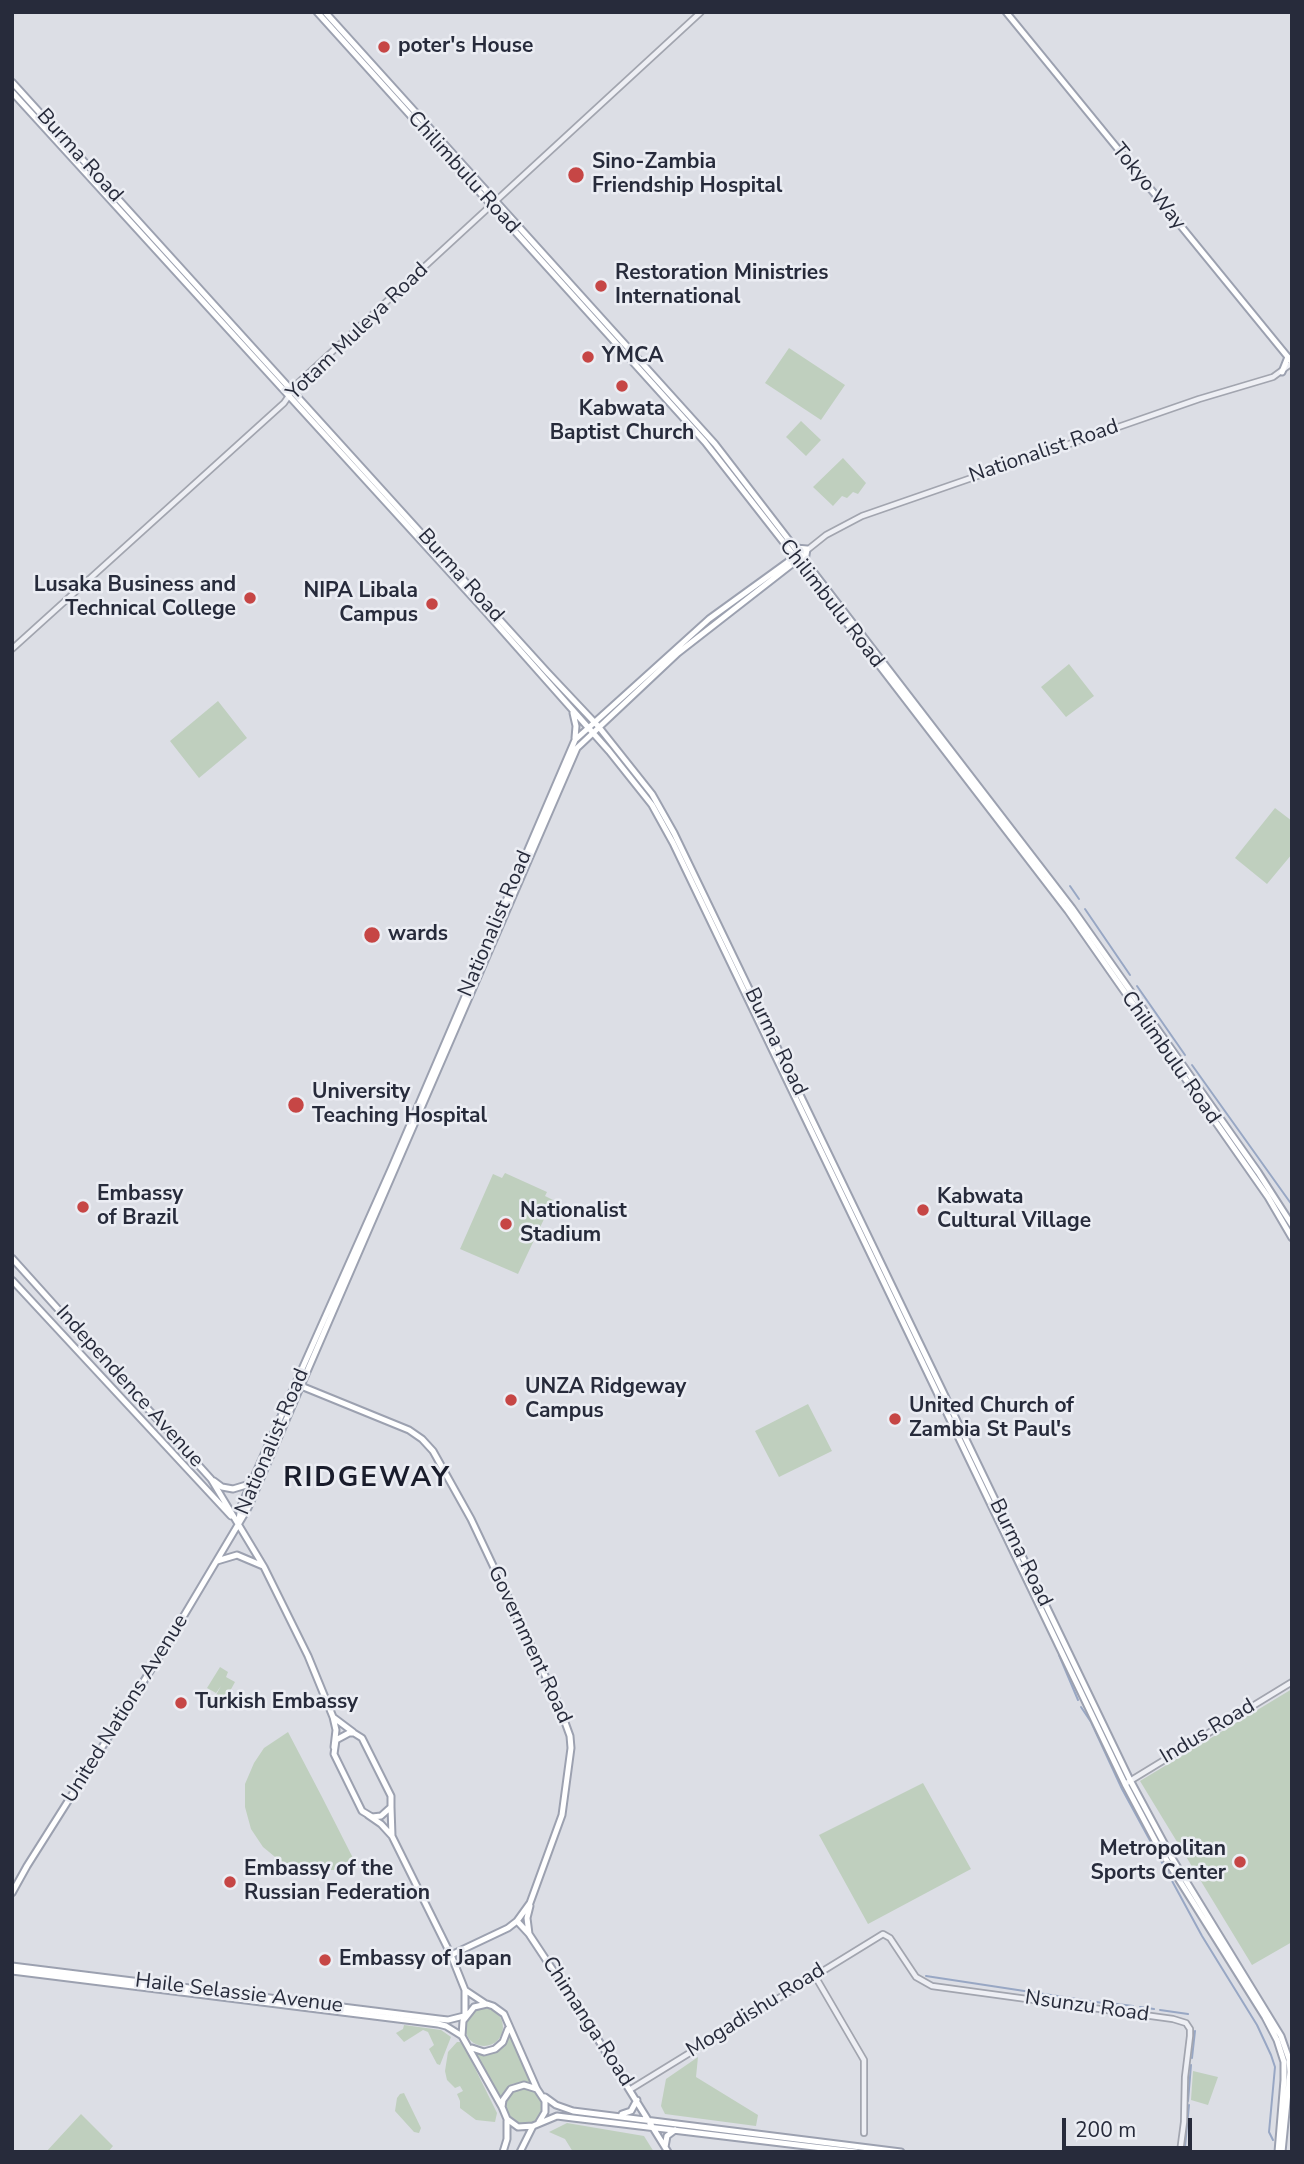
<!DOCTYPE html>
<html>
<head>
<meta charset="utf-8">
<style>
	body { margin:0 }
	#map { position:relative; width:1304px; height:2164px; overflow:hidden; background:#dcdee5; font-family:"Nunito Sans",sans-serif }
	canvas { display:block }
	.frame { position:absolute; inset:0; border:14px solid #272b3b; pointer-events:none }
	.scale { position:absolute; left:1062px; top:2118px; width:130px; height:32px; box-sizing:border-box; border:4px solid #272b3b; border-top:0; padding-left:9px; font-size:21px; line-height:24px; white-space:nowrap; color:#272b3b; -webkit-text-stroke:5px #ebedf3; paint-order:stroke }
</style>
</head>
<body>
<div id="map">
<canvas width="1304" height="2164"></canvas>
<div class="frame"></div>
<div class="scale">200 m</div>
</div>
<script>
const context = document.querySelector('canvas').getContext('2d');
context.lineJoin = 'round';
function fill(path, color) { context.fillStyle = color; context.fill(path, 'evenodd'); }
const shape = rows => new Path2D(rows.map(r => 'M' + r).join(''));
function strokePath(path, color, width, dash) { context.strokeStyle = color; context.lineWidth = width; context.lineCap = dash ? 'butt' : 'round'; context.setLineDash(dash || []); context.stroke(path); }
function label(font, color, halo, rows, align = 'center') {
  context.font = font + ' "Nunito Sans",sans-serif'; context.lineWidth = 5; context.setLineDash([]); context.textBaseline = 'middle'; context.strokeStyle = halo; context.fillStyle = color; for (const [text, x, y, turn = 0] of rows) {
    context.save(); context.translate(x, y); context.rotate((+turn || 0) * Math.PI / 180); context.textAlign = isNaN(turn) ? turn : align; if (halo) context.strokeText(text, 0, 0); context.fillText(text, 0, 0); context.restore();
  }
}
const green = shape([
	[789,348,845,385,821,420,765,383],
	[801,421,821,440,806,456,786,437],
	[843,458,866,483,858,494,853,492,847,498,842,496,833,506,813,487],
	[1069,664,1094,696,1066,717,1041,687],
	[218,701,247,738,199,778,170,741],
	[1275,808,1292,821,1292,854,1267,884,1235,858],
	[505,1173,547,1192,545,1196,553,1200,518,1274,460,1249,493,1174,502,1178],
	[808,1404,832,1451,779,1477,755,1431],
	[220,1667,228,1672,226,1677,235,1682,224,1702,215,1697,221,1686,216,1693,207,1688],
	[1292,1689,1292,1942,1252,1965,1140,1781],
	[288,1732,322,1797,355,1862,333,1870,301,1869,280,1861,263,1847,251,1829,245,1807,245,1784,254,1763,264,1748],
	[923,1783,971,1869,868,1924,819,1835],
	'465 2027a19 19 0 1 1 38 0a19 19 0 1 1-38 0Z',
	[404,2025,441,2030,451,2037,440,2065,437,2064,429,2049,434,2045,428,2032,423,2030,404,2042,396,2033,403,2029],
	[510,2037,532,2083,522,2082,512,2084,504,2091,500,2100,476,2053,487,2054,497,2051],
	[457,2042,460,2042,464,2046,497,2113,495,2122,476,2120,460,2108,460,2101,457,2094,463,2091,460,2086,455,2088,447,2080,445,2071,448,2052],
	[698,2057,696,2077,758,2115,756,2126,665,2114,661,2106,666,2079],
	[1193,2071,1218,2077,1208,2105,1191,2100],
	'505 2108a19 19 0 1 1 38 0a19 19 0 1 1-38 0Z',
	[404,2093,421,2128,419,2133,414,2132,395,2111,397,2098,400,2094],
	[81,2114,113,2146,108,2152,46,2152],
	[567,2123,644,2136,654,2152,573,2152,565,2139,549,2132]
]);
const stream = shape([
	[1070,886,1079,899],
	[1085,909,1130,975],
	[1137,986,1185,1055],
	[1192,1065,1292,1205],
	[1059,1655,1078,1700],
	[1081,1707,1091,1722,1122,1789,1202,1936,1257,2025,1271,2055,1275,2067,1269,2132,1273,2140],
	[926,1976,1103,2003],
	[1109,2003,1133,2006],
	[1140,2007,1154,2009],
	[1160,2010,1188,2014],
	[1192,2058,1195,2031],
	[1188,2101,1191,2065],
	[1185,2147,1189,2105],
	[1184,2152,1184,2151]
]);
const minor = shape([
	[801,555,826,535,862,516,1199,399,1273,377,1292,363],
	[12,649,284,403,297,384,701,12],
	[1125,1784,1292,1682],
	[815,1976,864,2060,864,2133],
	[631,2089,883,1934,890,1938,916,1977,932,1986,1173,2019,1186,2023,1190,2029,1190,2036,1185,2077,1184,2122,1180,2152]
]);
const major = shape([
	[317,12,705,442,842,617,1068,911,1268,1197,1292,1238],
	[325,12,715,444,1072,908,1258,1172,1292,1225],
	[1006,12,1292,362],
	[12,82,548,673,598,726,652,794,674,833,1130,1780,1172,1858,1281,2036,1289,2059,1290,2072,1282,2152],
	[12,92,485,611,609,751,652,805,673,843,1125,1784,1159,1848,1265,2017,1277,2040,1284,2062,1284,2080,1278,2152],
	[1282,372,1288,357],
	[796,548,807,549,805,561],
	[573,713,576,726,575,738],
	[12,1258,211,1479,264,1567,308,1656,333,1717,336,1730,334,1747],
	[12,1280,231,1516],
	[301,1386,409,1430,422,1439,433,1451,471,1519,558,1703,570,1736,571,1748,562,1815,530,1903,517,1921,508,1928,451,1955],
	[214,1481,222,1487,233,1489,253,1483],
	[239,1520,241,1506,391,1169,575,740,709,619,796,556],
	[217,1561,237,1555,263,1566],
	[333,1717,353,1732],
	[349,1733,354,1733,362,1738,391,1796,391,1807,381,1816,372,1817,362,1811,334,1754,336,1740,349,1733],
	[391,1807,392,1836],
	[368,1815,381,1824,392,1836,451,1955,465,1990,465,2015],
	[12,1893,27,1866,164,1649,248,1508,577,748,678,653,796,561,801,555],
	[517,1921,529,1934,584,2017,668,2152],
	[529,1934,527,1918,530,1906],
	[12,1966,439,2019,448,2020,464,2016],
	[12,1971,438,2024,446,2026,462,2036],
	[465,1990,486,2004],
	[472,2048,484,2052,495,2049,503,2042,508,2029],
	[545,2097,556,2105,573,2111,901,2152],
	[502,2107,503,2100,511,2089,524,2085,537,2089],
	[622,2114,631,2111,637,2100],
	[539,2122,545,2112,545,2101,537,2089,504,2014,493,2006,487,2004,474,2007,463,2021,462,2036,502,2107,507,2119,518,2127,533,2126,557,2116,573,2118,856,2152],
	[665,2147,667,2136,675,2130],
	[503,2152,507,2139,507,2121],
	[520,2152,533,2126]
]);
const markers = [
	[384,47,7,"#c64645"],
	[576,175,9,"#c64645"],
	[601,286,7,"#c64645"],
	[588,357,7,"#c64645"],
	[622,386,7,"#c64645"],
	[250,598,7,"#c64645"],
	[432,604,7,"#c64645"],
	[372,935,9,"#c64645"],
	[296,1105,9,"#c64645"],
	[83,1207,7,"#c64645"],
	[923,1210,7,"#c64645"],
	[506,1224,7,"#c64645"],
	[511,1400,7,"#c64645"],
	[895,1419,7,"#c64645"],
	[181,1703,7,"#c64645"],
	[1240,1862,7,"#c64645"],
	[230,1882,7,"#c64645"],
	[325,1960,7,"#c64645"]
];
const poiNames = [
	["poter's House",398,47],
	["Sino-Zambia",592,163],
	["Friendship Hospital",592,187],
	["Restoration Ministries",615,274],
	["International",615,298],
	["YMCA",602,357],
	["Kabwata",622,410,"center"],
	["Baptist Church",622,434,"center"],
	["Lusaka Business and",236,586,"right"],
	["Technical College",236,610,"right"],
	["NIPA Libala",418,592,"right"],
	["Campus",418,616,"right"],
	["wards",388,935],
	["University",312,1093],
	["Teaching Hospital",312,1117],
	["Embassy",97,1195],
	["of Brazil",97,1219],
	["Kabwata",937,1198],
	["Cultural Village",937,1222],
	["Nationalist",520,1212],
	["Stadium",520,1236],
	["UNZA Ridgeway",525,1388],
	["Campus",525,1412],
	["United Church of",909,1407],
	["Zambia St Paul's",909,1431],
	["Turkish Embassy",195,1703],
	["Metropolitan",1226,1850,"right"],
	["Sports Center",1226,1874,"right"],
	["Embassy of the",244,1870],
	["Russian Federation",244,1894],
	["Embassy of Japan",339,1960]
];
const streetNames = [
	["Burma Road",79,156,48],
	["Chilimbulu Road",463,173,48],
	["Tokyo Way",1148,187,51],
	["Yotam Muleya Road",358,332,-44],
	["Nationalist Road",1044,452,-19],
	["Burma Road",460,576,48],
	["Chilimbulu Road",831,604,52],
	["Nationalist Road",496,924,-67],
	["Burma Road",775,1042,64],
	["Chilimbulu Road",1170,1058,55],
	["Independence Avenue",129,1387,48],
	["Nationalist Road",273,1442,-67],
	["Burma Road",1020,1553,64],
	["Government Road",529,1645,65],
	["United Nations Avenue",126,1709,-58],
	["Indus Road",1208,1732,-31],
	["Haile Selassie Avenue",239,1994,7],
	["Nsunzu Road",1087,2007,8],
	["Mogadishu Road",756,2011,-32],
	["Chimanga Road",587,2022,57]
];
const districtNames = [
	["RIDGEWAY",367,1479]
];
fill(green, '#bfcfbe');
strokePath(stream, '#98a7c4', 2);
strokePath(minor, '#a2a5af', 8);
strokePath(major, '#9ca1b0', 9);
strokePath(minor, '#eeeff4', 4.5);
strokePath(major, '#fff', 5);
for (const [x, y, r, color] of markers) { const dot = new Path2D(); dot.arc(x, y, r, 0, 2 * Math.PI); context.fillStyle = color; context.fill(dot); strokePath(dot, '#ebedf3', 2.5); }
label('bold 21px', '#272b3b', '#ebedf3', poiNames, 'left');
label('21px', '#272b3b', '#ebedf3', streetNames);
context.letterSpacing = '2px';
label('bold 28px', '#191c2b', '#ebedf3', districtNames);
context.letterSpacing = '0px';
</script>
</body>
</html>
